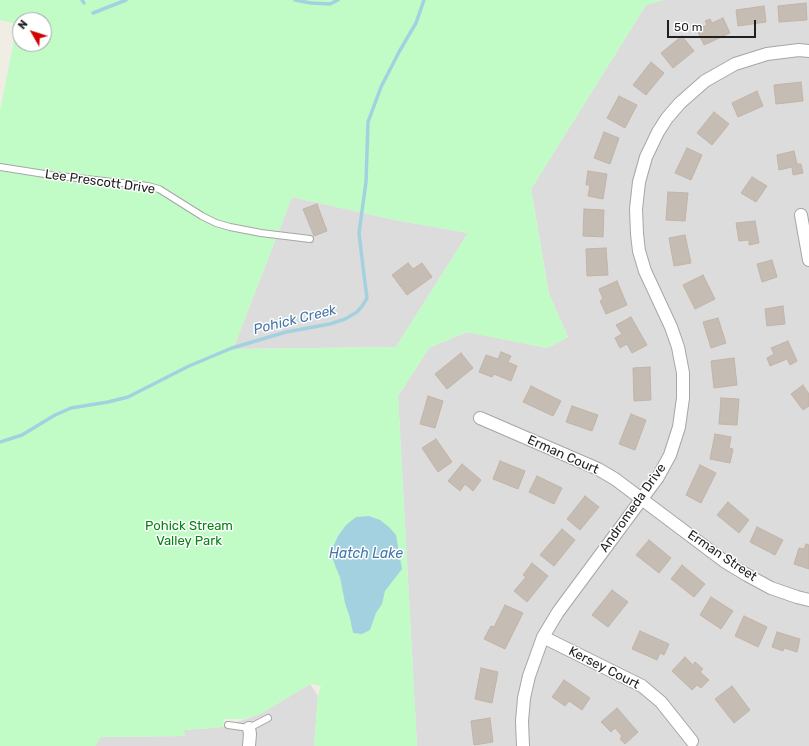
<!DOCTYPE html>
<html>
<head>
<meta charset="utf-8">
<style>
	body { margin:0 }
	#map { position:relative; width:809px; height:746px; overflow:hidden; background:#f0ede5; font-family:Rubik,sans-serif }
	canvas { display:block }
	.north { position:absolute; left:12px; top:12px; width:40px; height:40px; box-sizing:border-box; background:#fff; border:1px solid #a5a5a5; border-radius:50%; rotate:309deg; font-size:11px; font-weight:700; line-height:16px; text-align:center; color:#1f1f1f }
	.north::after { content:''; display:block; margin:auto; width:14px; height:18px; background:#cf0300; clip-path:polygon(50% 0,100% 100%,50% 72%,0 100%) }
	.scale { position:absolute; left:667px; top:20px; width:89px; height:18px; box-sizing:border-box; border:2px solid #1f1f1f; border-top:0; padding-left:5px; font-size:12px; line-height:14px; white-space:nowrap; color:#1f1f1f; -webkit-text-stroke:3px #fff; paint-order:stroke }
</style>
</head>
<body>
<div id="map">
<canvas width="809" height="746"></canvas>
<div class="north">N</div>
<div class="scale">50 m</div>
</div>
<script>
const context = document.querySelector('canvas').getContext('2d');
context.lineJoin = 'round';
function fill(path, color) { context.fillStyle = color; context.fill(path, 'evenodd'); }
const shape = rows => new Path2D(rows.map(r => 'M' + r).join(''));
function strokePath(path, color, width, dash) { context.strokeStyle = color; context.lineWidth = width; context.lineCap = dash ? 'butt' : 'round'; context.setLineDash(dash || []); context.stroke(path); }
function label(font, color, halo, rows, align = 'center') {
  context.font = font + ' Rubik,sans-serif'; context.lineWidth = 3; context.setLineDash([]); context.textBaseline = 'middle'; context.strokeStyle = halo; context.fillStyle = color; for (const [text, x, y, turn = 0] of rows) {
    context.save(); context.translate(x, y); context.rotate((+turn || 0) * Math.PI / 180); context.textAlign = isNaN(turn) ? turn : align; if (halo) context.strokeText(text, 0, 0); context.fillText(text, 0, 0); context.restore();
  }
}
const residential = shape([
	[663,0,809,0,809,746,417,746,398,396,429,348,467,332,547,348,568,337,549,294,531,189,646,5],
	[292,197,395,220,468,233,396,347,233,349],
	[310,684,318,696,314,746,95,746,101,737,184,736,184,730,223,727,260,714]
]);
const park = shape([
	[0,0,663,0,646,5,531,189,549,294,568,337,547,348,466,332,429,348,398,396,417,746,314,746,318,696,321,686,310,684,260,714,243,719,224,719,223,727,184,730,185,736,101,737,95,746,0,746,0,111,14,40,20,33,20,44,44,44,44,20,20,20,20,25,0,20],
	[292,197,395,220,468,233,396,347,233,349]
]);
const water = shape([
	[369,516,380,520,389,527,396,535,402,569,385,591,382,604,376,613,370,630,362,634,353,633,350,618,345,603,340,577,336,568,333,559,333,547,338,536,346,525,356,517]
]);
const stream = shape([
	[82,0,84,3],
	[295,0,311,3,330,4,338,0],
	[93,13,126,0],
	[0,442,22,435,55,415,71,408,108,402,128,397,189,366,232,348,286,332,330,324,345,319,357,312,363,305,367,298,364,275,359,233,366,182,368,122,381,87,399,52,416,23,424,0]
]);
const building = shape([
	[806,3,807,20,779,22,778,6,806,3],
	[764,6,766,22,738,26,736,10,764,6],
	[723,18,730,33,704,45,697,30,707,25,705,21,710,19,712,23,723,18],
	[682,36,694,51,673,68,661,53,682,36],
	[651,62,664,73,646,95,633,85,651,62],
	[801,82,803,101,776,104,774,85,801,82],
	[757,91,763,106,738,117,732,103,757,91],
	[619,96,637,105,625,128,607,118,619,96],
	[714,112,729,124,712,145,697,133,714,112],
	[604,132,619,138,610,164,594,158,604,132],
	[687,148,702,155,691,180,675,173,687,148],
	[794,151,797,164,801,164,803,173,793,175,792,167,779,170,777,155,794,151],
	[588,171,607,174,603,199,588,196,590,185,586,185,588,171],
	[752,177,767,186,756,202,741,193,752,177],
	[668,192,688,193,685,221,666,220,668,192],
	[317,204,327,231,314,236,303,209,317,204],
	[584,209,604,210,603,237,583,236,584,209],
	[755,221,759,243,749,245,749,240,739,241,736,223,755,221],
	[685,235,691,263,674,266,669,238,685,235],
	[606,248,608,275,587,276,586,249,606,248],
	[772,260,777,277,762,282,757,264,772,260],
	[408,263,413,269,422,263,432,277,407,295,392,275,408,263],
	[703,275,715,299,695,309,683,285,703,275],
	[617,281,627,305,606,314,600,301,603,299,599,289,617,281],
	[783,306,785,324,767,326,765,309,783,306],
	[631,317,647,345,632,353,627,344,620,348,615,338,622,334,616,325,631,317],
	[718,318,726,343,711,348,703,322,718,318],
	[788,341,797,361,790,365,787,359,770,366,767,358,774,354,771,348,788,341],
	[501,352,511,356,508,362,517,366,511,381,494,374,492,377,479,372,486,355,498,359,501,352],
	[461,353,473,368,447,389,435,374,461,353],
	[734,358,737,385,714,388,711,361,734,358],
	[650,367,651,400,634,401,633,368,650,367],
	[803,385,809,394,809,406,803,410,791,394,803,385],
	[531,386,561,401,553,416,523,402,531,386],
	[428,396,443,401,435,428,420,424,428,396],
	[721,398,739,399,737,425,719,424,721,398],
	[572,406,598,415,592,431,566,422,572,406],
	[631,414,646,420,635,450,619,444,631,414],
	[715,434,731,437,729,448,733,449,730,463,710,459,715,434],
	[436,439,452,462,438,472,422,448,436,439],
	[500,461,525,471,518,489,493,479,500,461],
	[462,464,481,480,473,491,465,484,460,491,448,481,462,464],
	[700,465,716,473,701,503,686,495,700,465],
	[537,476,562,488,554,504,529,492,537,476],
	[585,496,599,507,580,530,567,519,585,496],
	[728,502,749,520,739,533,717,515,728,502],
	[757,527,783,540,775,555,750,542,757,527],
	[562,529,575,540,554,566,540,555,562,529],
	[649,540,671,558,659,573,636,555,649,540],
	[806,544,809,545,809,569,794,564,799,548,804,549,806,544],
	[532,563,548,576,527,602,514,591,526,577,523,575,532,563],
	[682,565,705,584,694,597,671,579,682,565],
	[612,590,628,602,608,627,592,615,612,590],
	[711,597,733,611,721,629,700,615,711,597],
	[505,605,523,613,505,649,484,639,491,626,494,627,505,605],
	[744,616,767,627,758,647,735,636,744,616],
	[640,631,669,644,664,655,660,653,657,660,632,649,640,631],
	[777,632,800,639,797,652,784,648,783,651,772,647,777,632],
	[685,657,693,665,695,662,703,669,700,672,709,680,701,688,697,685,692,690,672,671,685,657],
	[481,668,498,672,492,703,475,699,481,668],
	[564,680,590,698,582,710,569,701,565,706,552,697,564,680],
	[732,686,750,710,734,723,715,699,732,686],
	[617,708,638,732,625,744,620,739,622,736,615,728,611,732,601,722,617,708],
	[490,718,493,742,474,745,471,721,490,718]
]);
const service = shape([
	[0,167,51,175,148,186,159,189,202,216,216,223,230,227,261,233,310,239],
	[228,725,249,728,268,718]
]);
const minor = shape([
	[801,215,809,260],
	[480,418,598,469,615,479,724,561,747,575,771,588,797,597,809,600],
	[543,637,642,686,661,702,692,741],
	[249,728,250,734,249,746],
	[523,746,522,721,524,698,529,676,543,637,558,612,658,477,670,455,679,427,683,398,683,373,678,347,671,327,645,271,639,251,637,234,636,209,639,182,646,157,658,132,667,118,680,103,705,81,735,64,767,54,799,50,809,51]
]);
const streetNames = [
	["Lee Prescott Drive",100,182,8],
	["Erman Court",563,455,24],
	["Andromeda Drive",633,508,-55],
	["Erman Street",722,556,34],
	["Kersey Court",604,668,27]
];
const parkNames = [
	["Pohick Stream",189,526],
	["Valley Park",189,541]
];
const waterNames = [
	["Pohick Creek",295,320,-14],
	["Hatch Lake",366,554]
];
fill(residential, '#dddcdc');
fill(park, '#c1fcc7');
fill(water, '#a4d1e0');
strokePath(stream, '#a4d1e0', 3.5);
fill(building, '#c5bcb4');
strokePath(building, '#c3b4a7', 1);
strokePath(service, '#a6a6a6', 8);
strokePath(minor, '#a6a6a6', 14);
strokePath(service, '#fff', 6);
strokePath(minor, '#fff', 12);
label('13px', '#1f1f1f', '#fff', streetNames);
label('13px', '#078313', '#fff', parkNames);
label('italic 14px', '#4477ab', '#fff', waterNames);
</script>
</body>
</html>
